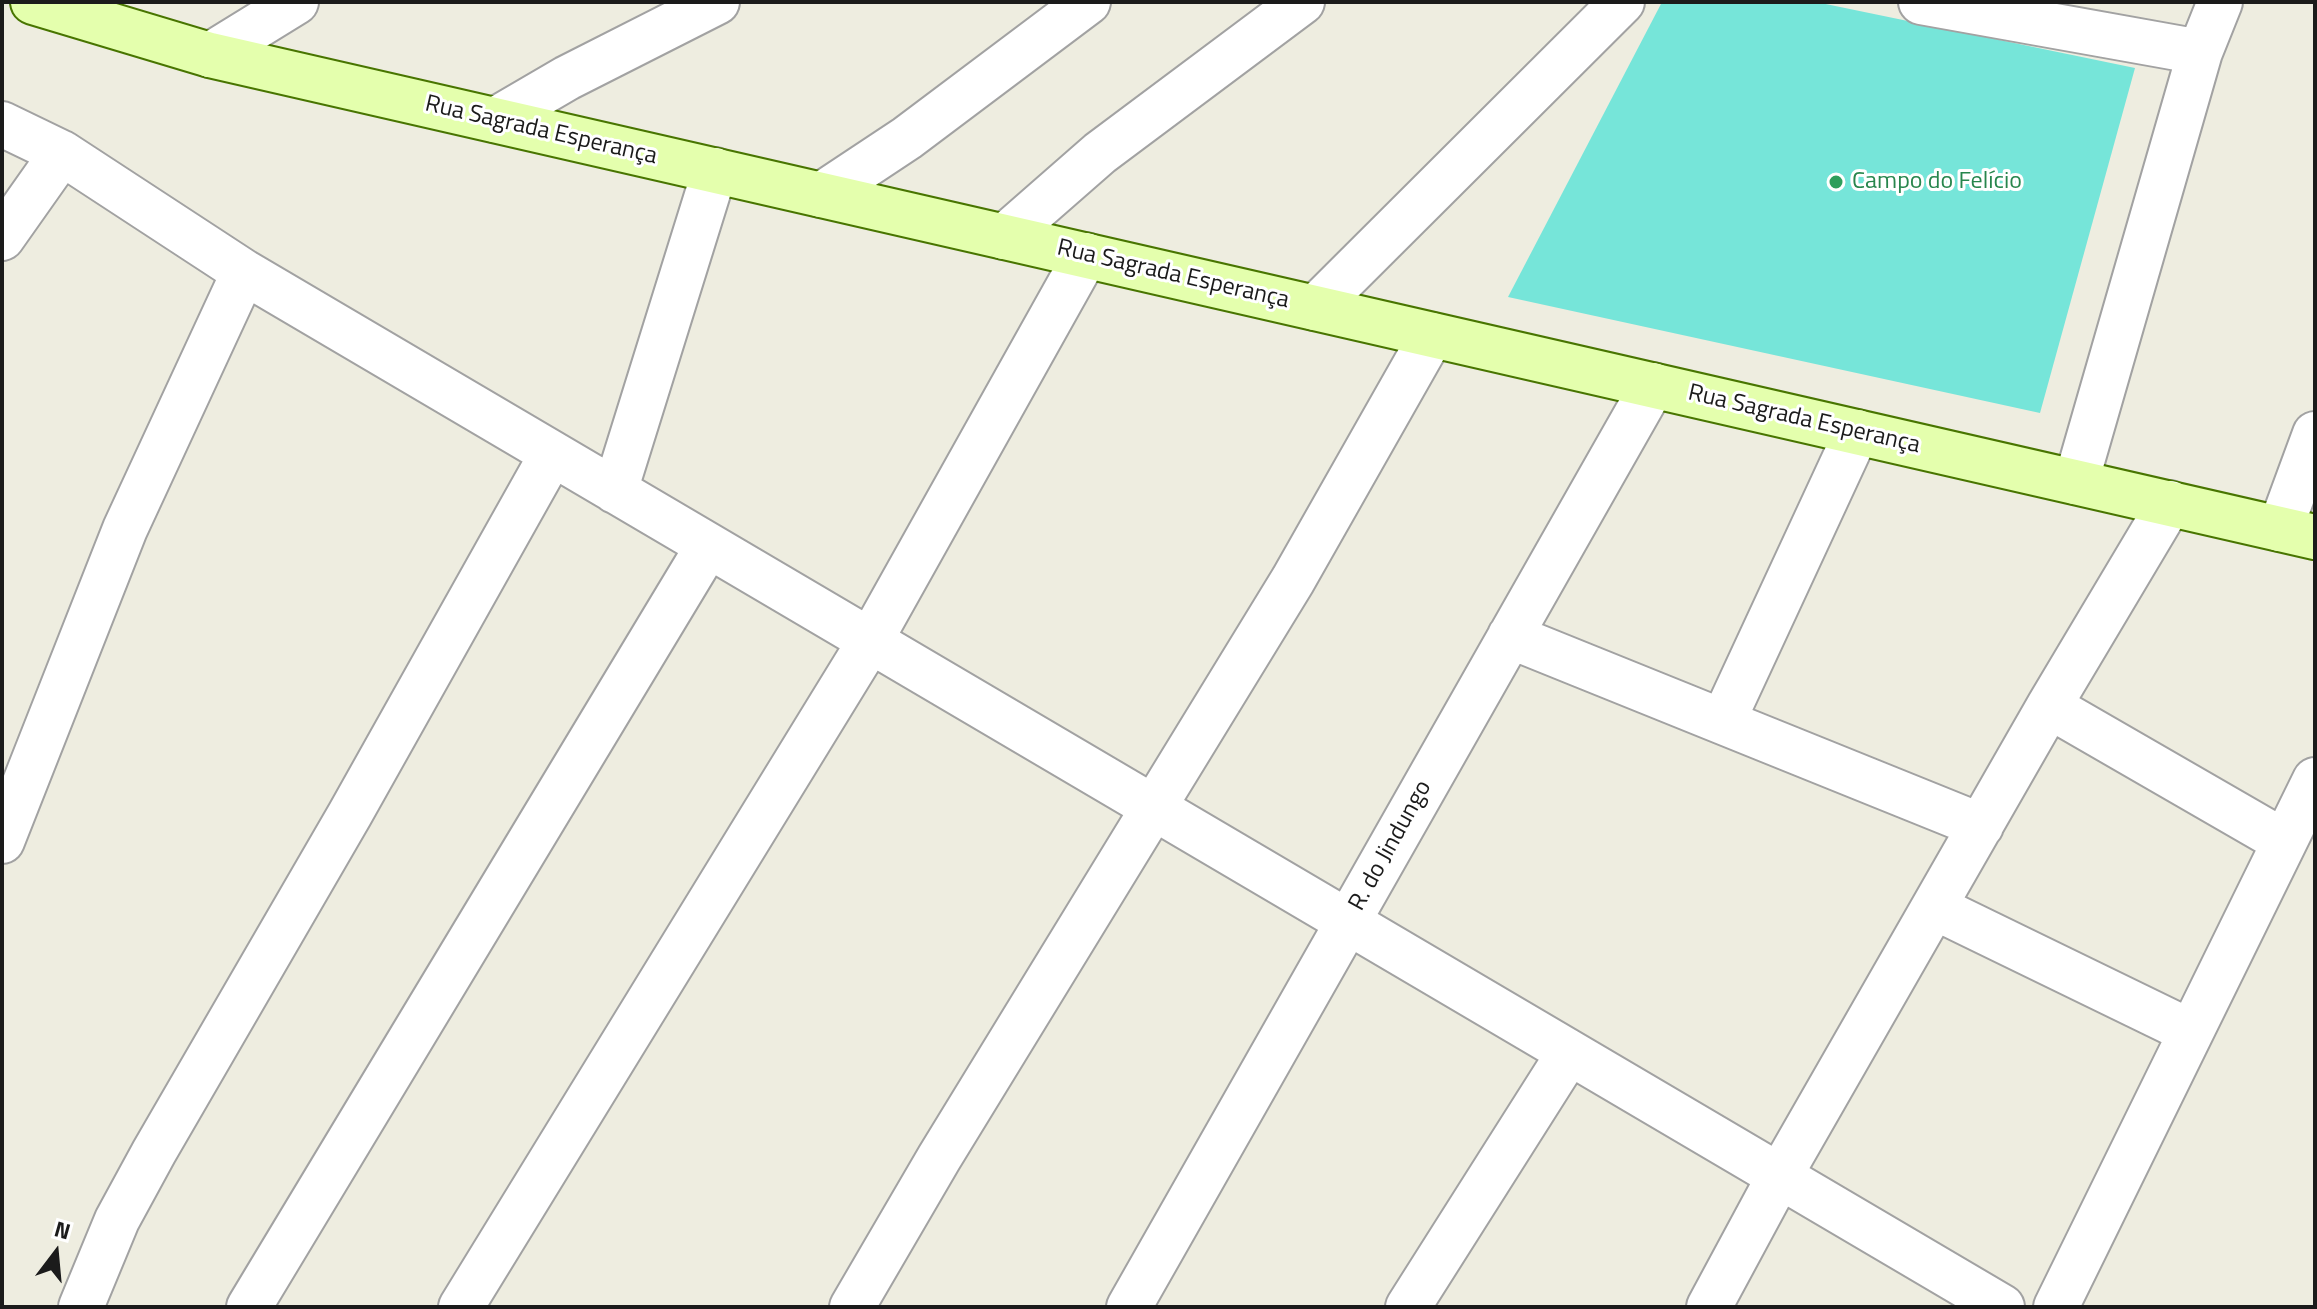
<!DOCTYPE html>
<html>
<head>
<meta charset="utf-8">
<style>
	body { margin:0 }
	#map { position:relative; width:2317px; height:1309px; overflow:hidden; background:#eeede0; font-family:"Titillium Web",sans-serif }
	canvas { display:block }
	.frame { position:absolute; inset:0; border:4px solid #1b1b1b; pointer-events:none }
	.north { position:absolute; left:16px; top:1213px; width:80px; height:80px; -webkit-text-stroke:6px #fff; paint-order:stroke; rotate:16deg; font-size:22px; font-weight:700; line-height:32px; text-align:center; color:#1b1b1b }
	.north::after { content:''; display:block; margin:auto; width:28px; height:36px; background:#1b1b1b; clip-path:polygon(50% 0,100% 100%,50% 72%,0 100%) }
</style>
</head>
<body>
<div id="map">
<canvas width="2317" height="1309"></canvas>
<div class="frame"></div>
<div class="north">N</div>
</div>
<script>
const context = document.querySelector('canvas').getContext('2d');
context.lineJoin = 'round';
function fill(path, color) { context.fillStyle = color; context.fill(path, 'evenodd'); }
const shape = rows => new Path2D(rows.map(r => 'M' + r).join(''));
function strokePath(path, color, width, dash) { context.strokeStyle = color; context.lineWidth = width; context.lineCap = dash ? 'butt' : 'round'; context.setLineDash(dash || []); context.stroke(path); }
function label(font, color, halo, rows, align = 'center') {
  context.font = font + ' "Titillium Web",sans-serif'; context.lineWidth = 6; context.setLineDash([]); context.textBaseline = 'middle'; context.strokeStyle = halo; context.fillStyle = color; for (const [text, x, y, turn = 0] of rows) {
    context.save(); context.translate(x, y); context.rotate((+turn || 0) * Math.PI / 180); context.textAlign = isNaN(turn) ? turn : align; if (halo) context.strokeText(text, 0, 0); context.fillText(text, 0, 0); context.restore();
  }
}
const pitch = shape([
	[1662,2,1816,2,2135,68,2040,413,1508,297]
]);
const street = shape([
	[1921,2,2200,52],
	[210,55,296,2],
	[495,120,567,78,717,2],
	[2,124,62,153,244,272,2002,1307],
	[821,195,907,138,1088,2],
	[1004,237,1100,153,1302,2],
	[2,238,62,153],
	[1315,308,1622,2],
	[2076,482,2200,52,2220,2],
	[615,491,715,170],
	[2280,529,2315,434],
	[1510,636,1981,826],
	[2049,706,2283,841],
	[1723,721,1857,432],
	[2,841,125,529,244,272],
	[1934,907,2191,1032],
	[81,1307,117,1220,154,1152,350,814,552,454],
	[249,1307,708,546],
	[461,1307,870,641,1086,255],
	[852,1307,939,1158,1293,580,1432,335],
	[1129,1307,1653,385],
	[1408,1307,1569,1053],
	[1709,1307,1779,1177,2049,706,2170,503],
	[2056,1307,2315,780]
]);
const secondary = shape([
	[33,2,210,55,2315,537]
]);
const markers = [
	[1836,182,8,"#2e9e5b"]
];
const streetNames = [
	["Rua Sagrada Esperança",541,131,13],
	["Rua Sagrada Esperança",1173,275,13],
	["Rua Sagrada Esperança",1804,420,13],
	["R. do Jindungo",1391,846,-61]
];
const leisureNames = [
	["Campo do Felício",1852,182]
];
fill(pitch, '#76e5d9');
strokePath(street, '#a2a2a2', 48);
strokePath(secondary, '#487500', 48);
strokePath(street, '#fff', 44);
strokePath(secondary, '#e4ffad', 44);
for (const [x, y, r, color] of markers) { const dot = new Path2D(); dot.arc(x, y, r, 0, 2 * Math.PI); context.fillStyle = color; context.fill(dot); strokePath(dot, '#fff', 3); }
label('24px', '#1b1b1b', '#fff', streetNames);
label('24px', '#27864d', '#fff', leisureNames, 'left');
</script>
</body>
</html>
